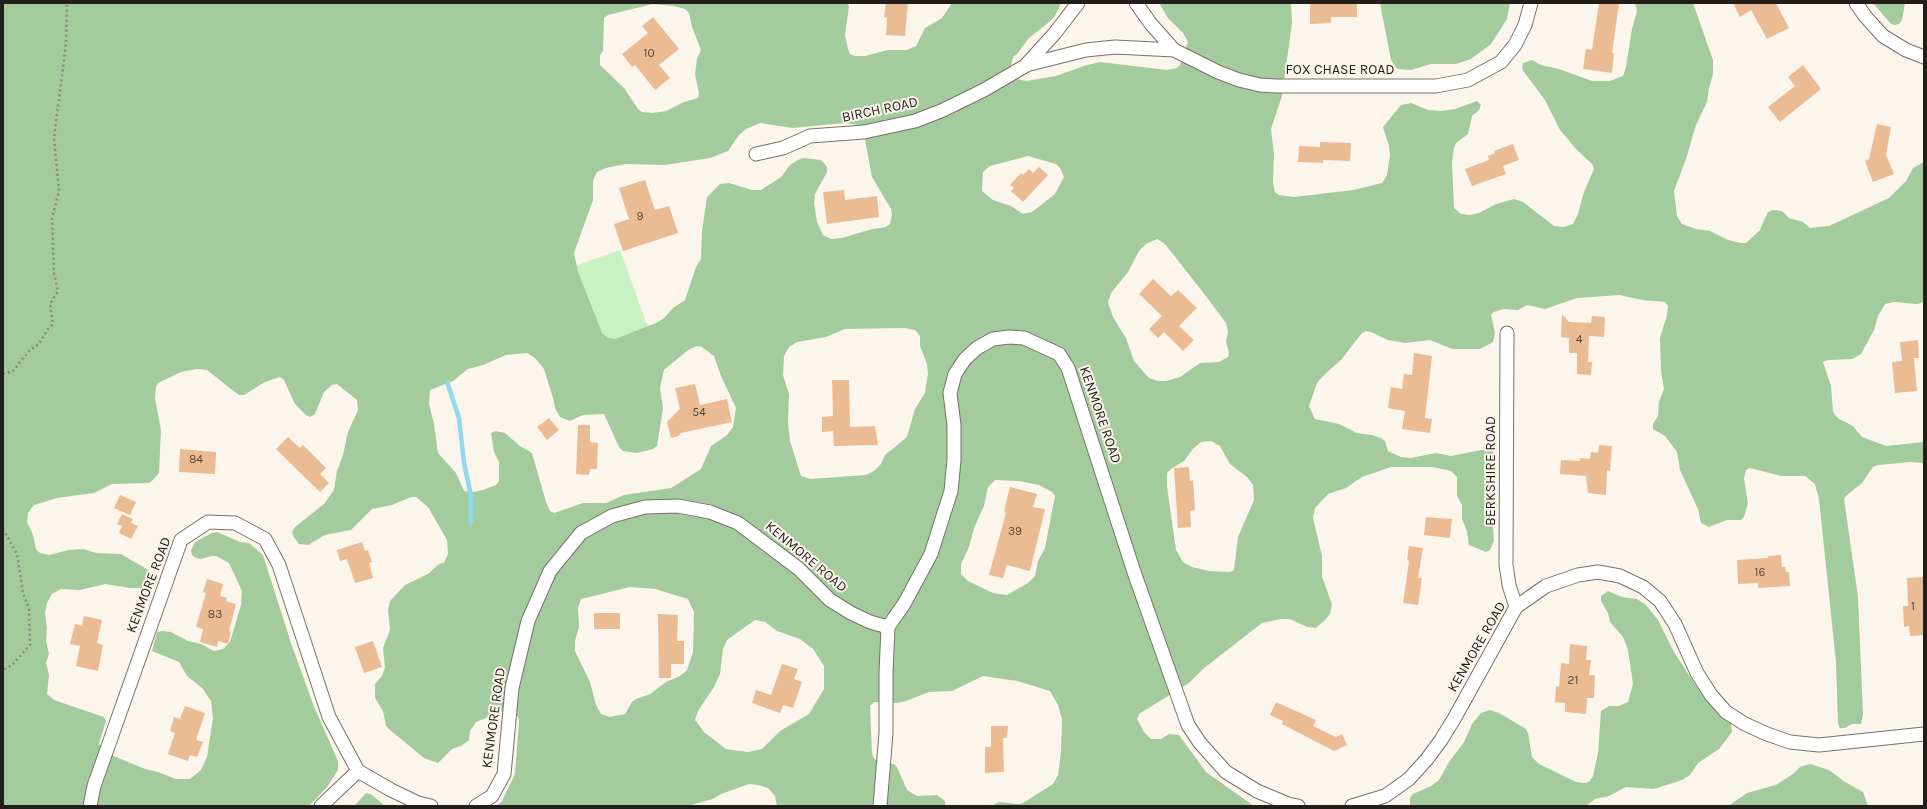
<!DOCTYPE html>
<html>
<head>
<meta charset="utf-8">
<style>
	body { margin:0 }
	#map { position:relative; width:1927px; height:809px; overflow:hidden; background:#fcf5ec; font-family:Karla,sans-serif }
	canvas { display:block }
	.frame { position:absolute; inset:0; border:4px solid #211e1b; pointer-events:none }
</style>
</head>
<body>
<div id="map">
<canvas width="1927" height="809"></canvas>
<div class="frame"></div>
</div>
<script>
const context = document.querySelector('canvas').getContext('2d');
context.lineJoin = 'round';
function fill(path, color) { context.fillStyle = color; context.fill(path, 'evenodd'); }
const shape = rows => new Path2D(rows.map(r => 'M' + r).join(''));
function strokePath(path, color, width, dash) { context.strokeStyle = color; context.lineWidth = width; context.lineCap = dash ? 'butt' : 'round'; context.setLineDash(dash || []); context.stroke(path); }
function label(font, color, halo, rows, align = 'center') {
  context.font = font + ' Karla,sans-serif'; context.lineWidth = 4; context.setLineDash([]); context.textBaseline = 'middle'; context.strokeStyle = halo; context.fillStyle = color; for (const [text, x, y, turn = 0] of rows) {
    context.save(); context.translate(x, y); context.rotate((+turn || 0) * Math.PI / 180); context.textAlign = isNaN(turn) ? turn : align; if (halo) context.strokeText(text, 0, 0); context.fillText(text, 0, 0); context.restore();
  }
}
const green = shape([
	[620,250,649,330,604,346,575,266]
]);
const forest = shape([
	[3,3,848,3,849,7,845,35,848,49,850,54,855,56,865,56,888,50,907,50,916,46,925,28,942,18,952,3,1061,3,1055,16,1048,23,1029,38,1017,54,1013,57,1011,66,1014,75,1017,79,1026,81,1056,76,1084,66,1100,62,1167,70,1177,68,1180,65,1188,42,1183,33,1168,18,1159,3,1291,3,1292,23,1282,96,1271,129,1274,154,1273,183,1275,192,1279,195,1294,197,1353,190,1382,183,1387,175,1390,155,1389,146,1383,127,1401,105,1411,103,1428,110,1441,111,1455,109,1477,101,1481,105,1479,110,1472,116,1468,134,1456,143,1454,148,1452,162,1454,208,1461,214,1470,215,1479,213,1496,204,1514,199,1523,202,1554,226,1563,227,1573,224,1578,214,1584,192,1594,169,1592,164,1576,149,1560,130,1545,100,1524,72,1522,68,1523,63,1532,60,1541,65,1559,69,1592,81,1610,81,1623,76,1626,67,1632,29,1637,11,1635,3,1693,3,1713,60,1713,74,1709,88,1707,102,1696,125,1686,159,1674,191,1677,216,1682,224,1696,229,1710,231,1728,240,1741,243,1746,243,1760,230,1766,216,1768,212,1773,210,1782,211,1789,218,1803,222,1810,228,1829,226,1889,198,1906,181,1913,168,1924,162,1924,302,1917,304,1894,302,1885,304,1878,316,1874,330,1861,354,1852,359,1828,360,1823,362,1831,386,1833,411,1835,415,1839,419,1853,426,1862,437,1886,446,1924,442,1924,463,1910,462,1878,465,1873,467,1862,483,1847,495,1844,499,1858,597,1863,714,1861,724,1852,724,1845,728,1840,728,1838,724,1836,662,1819,499,1815,484,1805,476,1781,476,1750,468,1746,470,1744,479,1748,503,1744,517,1741,520,1727,520,1709,527,1701,523,1698,509,1680,470,1677,452,1665,436,1653,429,1653,424,1658,416,1659,402,1664,389,1661,371,1660,338,1667,315,1668,306,1665,302,1642,300,1619,295,1577,298,1545,309,1527,305,1518,310,1503,309,1494,312,1491,315,1495,333,1493,342,1480,349,1452,349,1430,340,1406,343,1388,340,1371,332,1366,331,1362,333,1341,360,1326,373,1317,383,1309,406,1315,419,1339,424,1357,433,1372,435,1381,438,1385,441,1388,451,1401,457,1411,458,1436,453,1451,456,1481,450,1491,450,1495,454,1496,464,1494,488,1497,508,1493,527,1494,541,1490,550,1486,552,1469,545,1467,531,1462,519,1462,505,1457,496,1457,477,1451,471,1433,467,1391,467,1362,477,1346,488,1328,494,1315,508,1313,518,1322,556,1322,576,1332,605,1330,614,1324,621,1316,628,1307,627,1290,619,1281,619,1262,623,1203,669,1189,683,1139,714,1137,719,1144,732,1151,739,1161,739,1169,734,1179,735,1206,772,1254,806,991,806,999,802,1019,804,1023,803,1053,784,1058,775,1061,752,1062,719,1058,705,1050,691,1017,681,983,676,952,691,929,692,906,701,897,703,874,702,870,706,872,752,873,757,877,761,894,764,897,767,907,790,917,796,937,795,945,801,945,806,777,806,775,796,768,788,758,785,749,784,721,794,713,799,688,806,497,806,502,801,515,774,519,721,518,716,503,711,476,722,470,731,469,740,461,746,452,749,438,763,424,758,390,730,386,726,383,711,375,698,375,684,382,676,385,667,383,648,390,630,388,610,390,601,405,585,428,574,439,564,444,563,448,554,447,540,428,507,416,497,411,497,392,505,372,509,351,530,325,535,308,545,299,544,293,536,292,532,295,527,324,504,334,490,337,471,343,455,348,432,358,410,357,400,337,384,332,385,324,392,315,414,310,417,306,415,295,404,284,380,280,377,265,382,244,395,239,395,231,389,207,370,197,369,181,372,158,383,156,387,155,398,161,430,159,473,153,480,149,483,112,484,94,493,57,498,34,505,28,513,27,522,33,535,36,549,40,553,49,555,69,550,83,549,96,553,121,554,150,571,150,580,145,588,130,588,105,584,80,590,61,589,52,594,47,603,45,613,47,628,46,641,49,654,46,663,49,675,47,694,54,700,104,717,106,721,99,744,104,752,145,769,158,772,176,779,190,779,201,770,207,757,213,718,211,701,202,688,187,676,179,662,152,651,157,632,162,631,171,632,188,641,201,644,214,651,223,649,230,642,241,605,242,591,229,563,216,556,211,556,201,559,196,558,192,555,191,550,195,542,212,533,217,532,240,542,249,543,263,555,291,643,313,704,338,761,338,770,327,787,309,806,3,806],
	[653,4,673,6,685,9,689,13,692,27,701,50,697,59,695,74,699,93,698,98,684,102,666,111,652,113,642,112,638,109,624,88,600,65,600,55,603,51,604,18,608,15],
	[760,123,792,128,845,123,859,125,863,129,872,177,891,209,892,215,890,224,886,227,872,229,842,238,831,239,823,235,817,222,814,203,815,194,827,172,827,167,821,160,803,158,798,160,790,165,781,177,761,190,752,190,729,183,720,184,707,197,702,231,701,259,696,267,685,300,673,308,664,318,656,323,615,339,608,338,602,333,578,272,574,253,593,200,593,181,597,172,606,168,625,164,665,165,710,158,728,151,739,135,746,129],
	[1028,156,1056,164,1060,168,1064,177,1055,194,1032,212,1023,214,1011,206,993,200,982,191,983,172,990,166],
	[1157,239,1165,244,1202,291,1226,323,1228,332,1226,342,1229,353,1228,357,1219,362,1200,363,1180,377,1166,381,1158,381,1149,378,1134,361,1126,338,1113,317,1108,302,1111,293,1128,272,1139,251,1146,244],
	[905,328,915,330,920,336,920,346,927,364,928,374,925,393,915,409,907,437,885,455,881,464,874,471,866,475,810,479,801,476,790,441,788,422,789,394,783,375,784,356,789,347,797,342,826,337,845,329],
	[697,346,702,347,714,356,721,376,736,408,733,427,727,435,711,446,701,469,671,488,624,495,606,503,583,503,554,513,550,511,546,502,532,453,520,446,505,433,496,431,491,433,494,452,499,462,499,481,496,485,483,490,473,492,464,491,456,473,438,453,434,424,429,404,430,390,453,381,468,369,483,365,506,355,527,353,535,358,544,369,553,398,555,408,560,417,570,421,583,415,604,414,619,447,623,451,637,453,653,449,657,446,663,408,660,388,664,370,688,350],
	[1211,441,1220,446,1230,464,1247,477,1253,485,1254,500,1238,537,1234,570,1230,572,1209,571,1192,567,1183,562,1176,550,1167,487,1167,473,1171,469,1184,461,1193,449,1201,442],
	[995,480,1019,481,1039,485,1052,492,1055,496,1045,548,1038,561,1035,576,1028,583,1007,595,993,593,968,581,961,574,961,564,969,547,974,528,984,506,988,487],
	[630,587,655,589,688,599,694,612,693,652,687,670,680,676,666,682,650,694,636,699,632,702,625,714,610,717,601,714,596,705,590,682,575,651,575,641,579,627,578,608,581,599],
	[755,620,765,622,777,631,800,639,813,649,824,666,824,689,809,714,780,731,762,749,748,752,726,749,704,732,695,720,698,711,714,687,720,674,723,649,727,640],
	[1380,3,1510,3,1507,19,1491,44,1471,59,1456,64,1431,64,1411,70,1397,69,1391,60],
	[1873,3,1905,3,1902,20,1899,24,1894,25,1890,23],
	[1608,591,1622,597,1637,599,1645,604,1658,620,1674,652,1702,695,1731,723,1732,732,1719,749,1698,763,1690,775,1682,780,1654,789,1626,787,1609,796,1595,799,1586,806,1410,806,1410,798,1413,794,1431,786,1439,780,1449,762,1464,742,1472,724,1481,713,1490,710,1499,713,1526,729,1528,733,1532,757,1539,764,1576,782,1586,783,1590,781,1593,776,1598,753,1601,711,1609,706,1619,706,1628,702,1633,684,1628,650,1623,637,1610,622,1608,613,1601,601,1601,596],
	[1810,764,1829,770,1845,782,1863,792,1868,806,1728,806,1747,793,1776,785,1793,774,1800,767],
	[366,793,371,794,385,806,354,806]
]);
const stream = shape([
	[447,382,459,418,464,463,471,495,471,522]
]);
const building = shape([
	[886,3,908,3,905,36,886,35,887,18,884,17],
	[1310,3,1357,3,1357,17,1331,17,1331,23,1310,24],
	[1599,3,1619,3,1612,53,1614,53,1612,73,1583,69,1586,49,1592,50],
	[1733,3,1776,3,1789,28,1767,39,1751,10,1740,17],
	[653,17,679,49,659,65,670,78,655,90,635,65,632,67,622,54,648,33,642,26],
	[1803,65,1821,89,1780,122,1768,107,1795,86,1788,77],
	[1877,124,1891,127,1886,155,1894,174,1873,182,1865,161,1869,159],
	[1320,142,1351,143,1350,161,1323,160,1323,163,1298,162,1299,146,1320,147],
	[1513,144,1519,160,1503,166,1506,174,1472,186,1465,169,1489,160,1488,156,1495,153,1494,151],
	[1039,167,1048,175,1023,202,1011,191,1014,188,1010,185,1021,173,1023,175,1029,169,1033,173],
	[645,180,655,210,669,206,678,233,623,251,614,224,629,219,619,188],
	[844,190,845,200,877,196,879,217,827,224,823,192],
	[1153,279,1171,296,1178,290,1197,308,1179,326,1194,340,1183,351,1164,332,1158,338,1149,329,1162,316,1139,294],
	[1562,314,1569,322,1591,323,1592,316,1605,317,1604,337,1589,336,1588,362,1592,362,1591,375,1577,374,1577,353,1569,353,1569,338,1561,337],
	[1918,340,1919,358,1914,358,1917,391,1895,393,1892,362,1902,361,1900,342],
	[1414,353,1432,356,1425,418,1432,419,1430,433,1402,429,1405,411,1388,408,1391,387,1402,389,1404,374,1412,375],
	[832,380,849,380,850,427,875,426,878,445,834,446,833,431,822,432,822,417,833,416],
	[695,384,700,405,727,399,732,422,681,433,679,436,671,438,667,422,680,409,675,388],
	[549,418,559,430,547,440,537,427],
	[578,425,590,425,590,442,598,443,597,469,590,469,589,475,576,474],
	[288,437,300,448,303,445,326,468,320,474,329,483,320,492,276,449],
	[1599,445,1612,446,1610,471,1607,470,1606,495,1588,493,1586,476,1560,474,1561,460,1580,461,1580,458,1590,459,1591,452,1598,453],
	[180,449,216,452,215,474,179,472],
	[1189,467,1190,481,1193,480,1195,510,1190,511,1191,527,1178,528,1174,468],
	[1010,487,1037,494,1033,507,1045,509,1030,571,1007,565,1003,578,989,575,1006,513,1004,511],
	[120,495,136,502,130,515,114,508],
	[122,514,133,519,131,523,138,526,131,539,119,533,122,526,117,524],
	[1426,517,1452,519,1450,538,1424,535],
	[362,542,365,551,368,550,372,562,369,563,373,578,355,583,347,559,340,561,337,550],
	[1409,546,1423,548,1418,578,1422,578,1418,605,1403,603,1409,561,1407,560],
	[1781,555,1782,567,1785,567,1786,572,1789,572,1790,586,1758,588,1758,583,1738,584,1737,560,1768,558,1768,556],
	[1923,577,1924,635,1910,636,1909,626,1904,627,1903,606,1908,606,1907,578],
	[207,579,223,584,220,596,227,598,226,601,236,604,229,631,231,632,228,644,218,641,217,647,200,642,203,629,196,627,206,593,203,592],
	[594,613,620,613,620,629,594,629],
	[658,614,678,615,677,641,684,641,684,664,671,664,671,678,659,678],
	[84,616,102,620,97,643,103,645,98,671,76,666,80,646,70,644,75,624,82,626],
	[373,641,382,667,364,673,355,647],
	[1570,644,1587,646,1586,660,1591,660,1589,675,1595,675,1594,698,1587,698,1586,714,1565,712,1565,703,1555,702,1556,686,1559,687,1561,663,1569,664],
	[782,664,798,669,794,679,802,682,793,708,783,705,780,713,752,703,756,690,771,695],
	[1276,702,1316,720,1313,726,1336,737,1342,734,1347,745,1334,751,1282,724,1283,721,1270,715],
	[185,706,205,713,196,740,203,742,197,757,190,755,188,761,168,754,175,733,170,731,174,717,180,719],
	[991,726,1008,726,1007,738,1003,738,1004,772,985,773,985,747,991,747]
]);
const path = shape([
	[3,374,13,371,29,351,39,344,47,330,53,324,50,304,58,291,54,273,52,218,59,191,54,138,66,44,67,3],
	[3,529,17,554,23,593,29,609,30,645,12,665,3,670]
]);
const street = shape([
	[1136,3,1151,24,1174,50,1218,72,1239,80,1260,85,1276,86,1436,86,1468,80,1501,62,1515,45,1525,25,1531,3],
	[1856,3,1865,16,1883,36,1906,50,1924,57],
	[1026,65,1086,50,1115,47,1174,50],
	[756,154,783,148,810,136,864,132,915,121,941,111,984,90,1025,66,1055,33,1078,3],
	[1507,333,1506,565,1509,585,1516,607],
	[358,771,391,790,418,803,431,806],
	[90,806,94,786,181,540,208,522,235,523,265,539,279,565,329,717,358,771,321,806],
	[476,806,492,796,504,774,512,688,528,621,550,571,581,533,612,516,645,507,678,506,710,512,738,523,799,569,830,600,851,613,870,622,888,627],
	[880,806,886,733,886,673,888,627,904,604,931,554,951,491,954,460,954,425,950,393,955,374,965,359,977,348,993,339,1009,337,1024,338,1059,354,1068,368,1134,572,1188,725,1200,743,1226,772,1257,791,1288,804,1298,806],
	[1352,806,1385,796,1409,779,1427,759,1441,740,1454,719,1516,607,1546,586,1578,575,1598,572,1620,576,1643,587,1660,601,1675,624,1697,673,1711,695,1726,712,1745,724,1767,734,1790,742,1819,745,1924,734]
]);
const numberNames = [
	["10",649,54],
	["9",640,217],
	["4",1579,340],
	["54",699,413],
	["84",196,460],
	["39",1015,532],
	["16",1760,573],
	["1",1913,607],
	["83",215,615],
	["21",1573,681]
];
const streetNames = [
	["FOX CHASE ROAD",1340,70],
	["BIRCH ROAD",880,110,-12],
	["KENMORE ROAD",1100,415,71],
	["BERKSHIRE ROAD",1491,471,-90],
	["KENMORE ROAD",806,557,40],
	["KENMORE ROAD",149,585,-69],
	["KENMORE ROAD",1477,647,-60],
	["KENMORE ROAD",494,718,-82]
];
fill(green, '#c9f1c3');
fill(forest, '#a4cb9e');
strokePath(stream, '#92d9ed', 4.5);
fill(building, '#ebbb94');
strokePath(street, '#78716a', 15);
strokePath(path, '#8c8781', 2.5, [2, 3]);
strokePath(street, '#fff', 13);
label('12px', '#544539', null, numberNames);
label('14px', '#211e1b', '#fcf5ec', streetNames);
</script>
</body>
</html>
